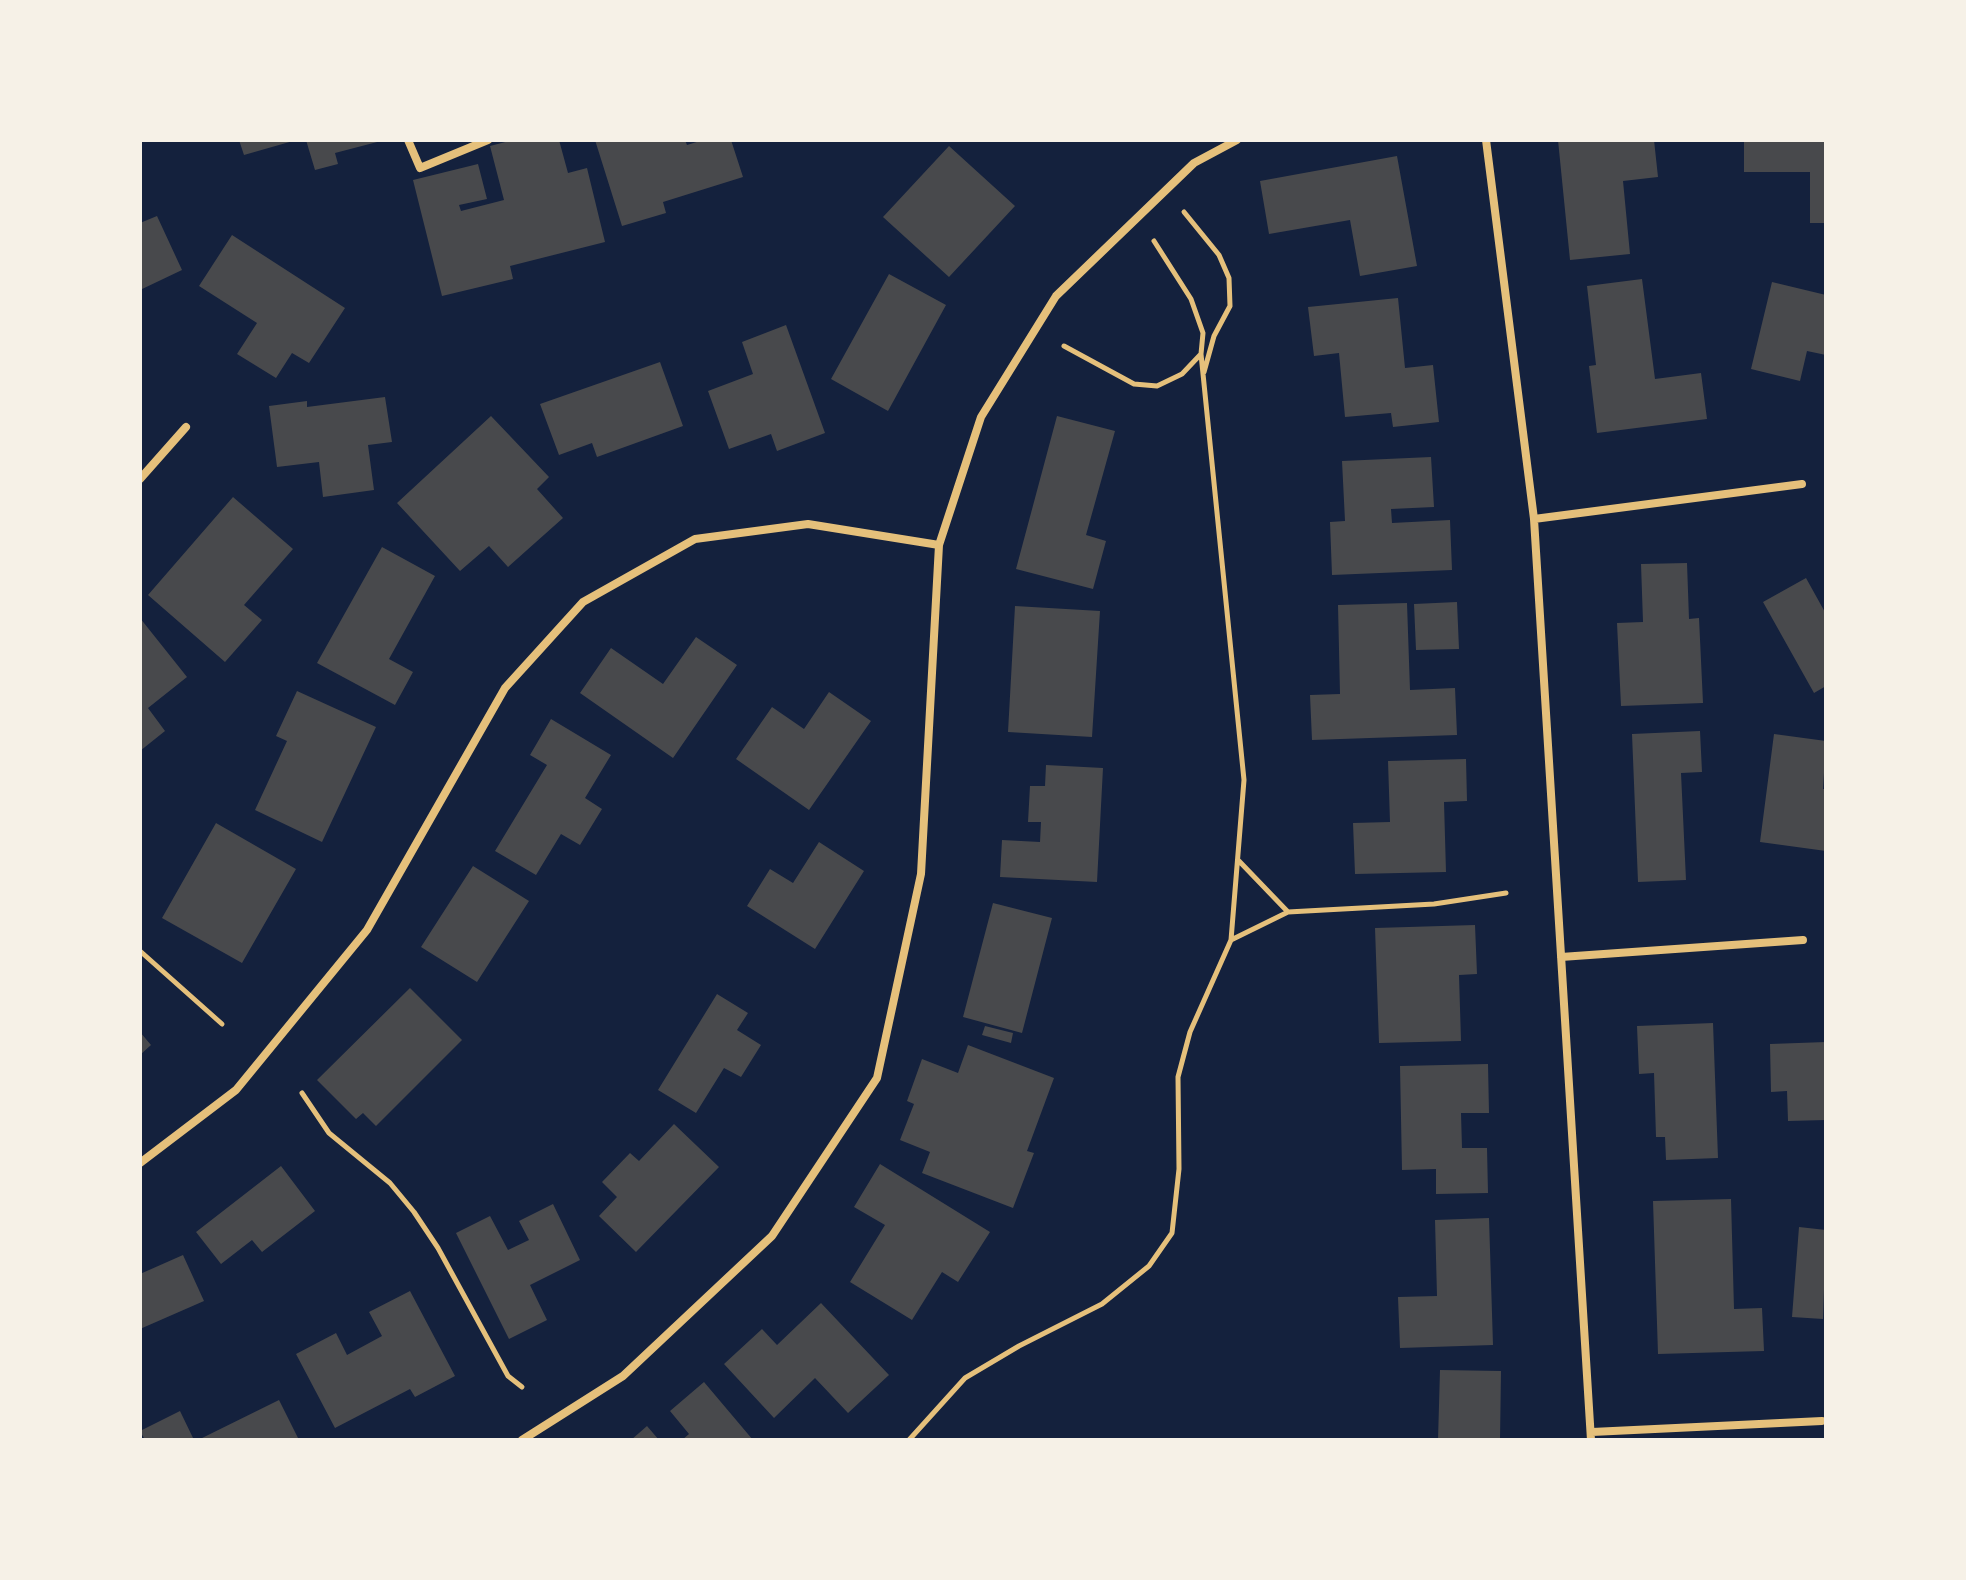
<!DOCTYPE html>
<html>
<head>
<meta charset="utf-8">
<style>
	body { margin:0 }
	#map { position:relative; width:1966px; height:1580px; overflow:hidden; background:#14213d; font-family:"PT Serif",serif }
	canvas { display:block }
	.frame { position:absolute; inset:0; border:142px solid #f6f1e7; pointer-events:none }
</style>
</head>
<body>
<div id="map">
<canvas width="1966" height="1580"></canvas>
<div class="frame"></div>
</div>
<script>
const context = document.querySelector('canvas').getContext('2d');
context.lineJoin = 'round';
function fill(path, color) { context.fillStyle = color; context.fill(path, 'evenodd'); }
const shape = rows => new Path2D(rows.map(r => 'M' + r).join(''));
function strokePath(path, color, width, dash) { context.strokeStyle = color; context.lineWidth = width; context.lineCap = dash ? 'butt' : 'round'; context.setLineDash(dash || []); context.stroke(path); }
const building = shape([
	[239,140,293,140,293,141,244,155],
	[306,140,380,140,381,141,335,153,338,164,315,170],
	[513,140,559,140,568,173,587,168,605,242,510,266,513,279,442,296,413,180,478,164,487,199,459,205,461,211,504,200,490,146],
	[595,140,685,140,687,145,703,140,731,140,743,177,663,202,666,213,622,226],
	[1558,140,1654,140,1658,177,1623,181,1630,254,1570,260],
	[1744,140,1826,140,1826,223,1810,223,1810,172,1744,172],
	[949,146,1015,206,949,277,883,217],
	[1397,156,1417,266,1360,276,1350,220,1269,234,1260,181],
	[157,216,182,270,140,290,140,223],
	[232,235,345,308,309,363,292,353,276,378,237,354,257,323,199,286],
	[889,274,946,305,888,411,831,379],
	[1642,279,1655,379,1701,373,1707,419,1597,433,1589,366,1596,365,1587,286],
	[1772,282,1826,295,1826,355,1807,351,1800,381,1751,369],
	[1398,298,1405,368,1433,365,1439,422,1393,427,1391,413,1345,417,1339,353,1314,356,1308,307],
	[786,325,825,433,777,451,771,434,729,449,708,391,753,374,742,342],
	[660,362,683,426,597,457,592,443,559,455,540,404],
	[385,397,392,442,368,445,374,490,323,497,319,462,277,467,269,406,307,401,307,407],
	[491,416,549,477,537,489,563,518,508,567,489,546,460,571,397,503],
	[1057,416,1115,431,1086,535,1106,541,1093,589,1016,569],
	[1431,457,1434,507,1391,509,1392,523,1450,520,1452,570,1332,575,1330,522,1345,521,1342,461],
	[233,497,293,549,244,605,262,620,225,662,148,595],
	[382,547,435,576,389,659,413,672,395,705,317,663],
	[1687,563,1689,619,1699,618,1703,703,1621,706,1617,623,1643,622,1641,564],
	[1806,578,1826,614,1826,686,1814,693,1763,602],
	[1457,602,1459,649,1416,650,1414,604],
	[1407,603,1410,690,1455,688,1457,735,1312,740,1310,695,1340,694,1338,605],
	[1015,606,1100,611,1092,737,1008,732],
	[140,618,187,677,148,708,165,731,140,751],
	[696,637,737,665,673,758,580,693,611,648,663,684],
	[297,691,376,727,322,842,255,810,287,741,276,736],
	[829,692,871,721,809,810,736,759,772,707,804,729],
	[551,719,611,755,585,798,602,809,580,845,561,834,536,875,495,851,547,765,530,755],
	[1700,731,1702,772,1681,773,1686,880,1638,882,1632,734],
	[1774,734,1826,741,1823,789,1826,789,1826,851,1760,842],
	[1466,759,1467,801,1444,802,1446,872,1355,874,1353,823,1390,822,1388,761],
	[1046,765,1103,768,1097,882,1000,877,1002,840,1040,842,1041,822,1028,822,1030,786,1045,786],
	[216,823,296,869,242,963,162,918],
	[819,842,864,871,815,949,747,906,770,869,793,883],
	[473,866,529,901,477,982,421,947],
	[993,903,1052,918,1022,1033,963,1017],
	[1475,925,1477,974,1459,975,1461,1041,1379,1043,1375,928],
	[410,988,462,1040,376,1126,363,1113,356,1119,317,1080],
	[717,994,748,1013,737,1030,761,1045,741,1077,724,1068,696,1113,658,1090],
	[1713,1023,1718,1158,1666,1160,1665,1137,1656,1137,1654,1073,1639,1074,1637,1026],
	[985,1026,1013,1033,1011,1043,982,1035],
	[140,1032,151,1045,140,1055],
	[1826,1042,1826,1120,1788,1121,1787,1091,1771,1092,1770,1044],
	[968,1045,1054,1078,1027,1151,1034,1153,1013,1208,922,1173,930,1152,900,1140,914,1104,907,1101,922,1059,958,1073],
	[1488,1064,1489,1113,1461,1113,1462,1148,1487,1148,1488,1193,1436,1194,1436,1169,1402,1170,1400,1066],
	[674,1124,719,1167,636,1252,599,1216,617,1197,602,1182,630,1153,639,1161],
	[880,1164,990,1232,958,1282,942,1272,912,1320,850,1282,885,1225,854,1207],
	[281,1166,315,1211,262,1252,252,1240,221,1264,196,1232],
	[1731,1199,1734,1309,1762,1308,1764,1351,1658,1354,1653,1201],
	[553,1204,580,1260,530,1285,547,1320,509,1339,456,1233,490,1216,508,1250,529,1240,519,1221],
	[1489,1218,1493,1345,1400,1348,1398,1297,1437,1296,1435,1220],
	[1799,1227,1826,1230,1823,1319,1792,1317],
	[183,1255,204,1301,140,1329,140,1274],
	[410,1291,455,1376,415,1397,410,1389,335,1428,296,1354,336,1333,347,1355,382,1336,369,1312],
	[821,1303,889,1375,848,1413,815,1378,774,1418,724,1364,762,1329,777,1345],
	[1440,1370,1501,1371,1500,1440,1438,1440],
	[704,1382,753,1440,682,1440,689,1434,670,1411],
	[279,1400,299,1440,198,1440],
	[180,1411,194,1440,145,1440,140,1431],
	[647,1426,659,1440,631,1440]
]);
const path = shape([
	[1184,212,1219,255,1229,278,1230,306,1214,336,1204,372],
	[1064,346,1134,384,1157,386,1182,374,1200,355],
	[1239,861,1288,912,1434,904,1506,893],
	[1231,940,1288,912],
	[140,951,222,1024],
	[302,1093,329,1133,390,1183,414,1212,438,1248,508,1376,522,1387],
	[909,1440,965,1378,1019,1346,1102,1304,1149,1266,1172,1233,1179,1169,1178,1077,1190,1032,1231,940,1244,780,1201,354,1203,333,1191,299,1154,241]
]);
const minor = shape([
	[408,140,420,168,488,140],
	[1486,140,1534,519,1591,1440],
	[140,479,186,427],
	[1534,519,1802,484],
	[1561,957,1803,940],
	[140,1163,236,1090,367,930,505,688,583,602,695,539,808,524,939,545],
	[1592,1432,1822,1421],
	[522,1440,623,1376,772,1236,877,1078,921,874,939,545,981,417,1056,296,1194,163,1237,140]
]);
fill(building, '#48494c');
strokePath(path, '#e5c07b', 5);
strokePath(minor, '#e5c07b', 8);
</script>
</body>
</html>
